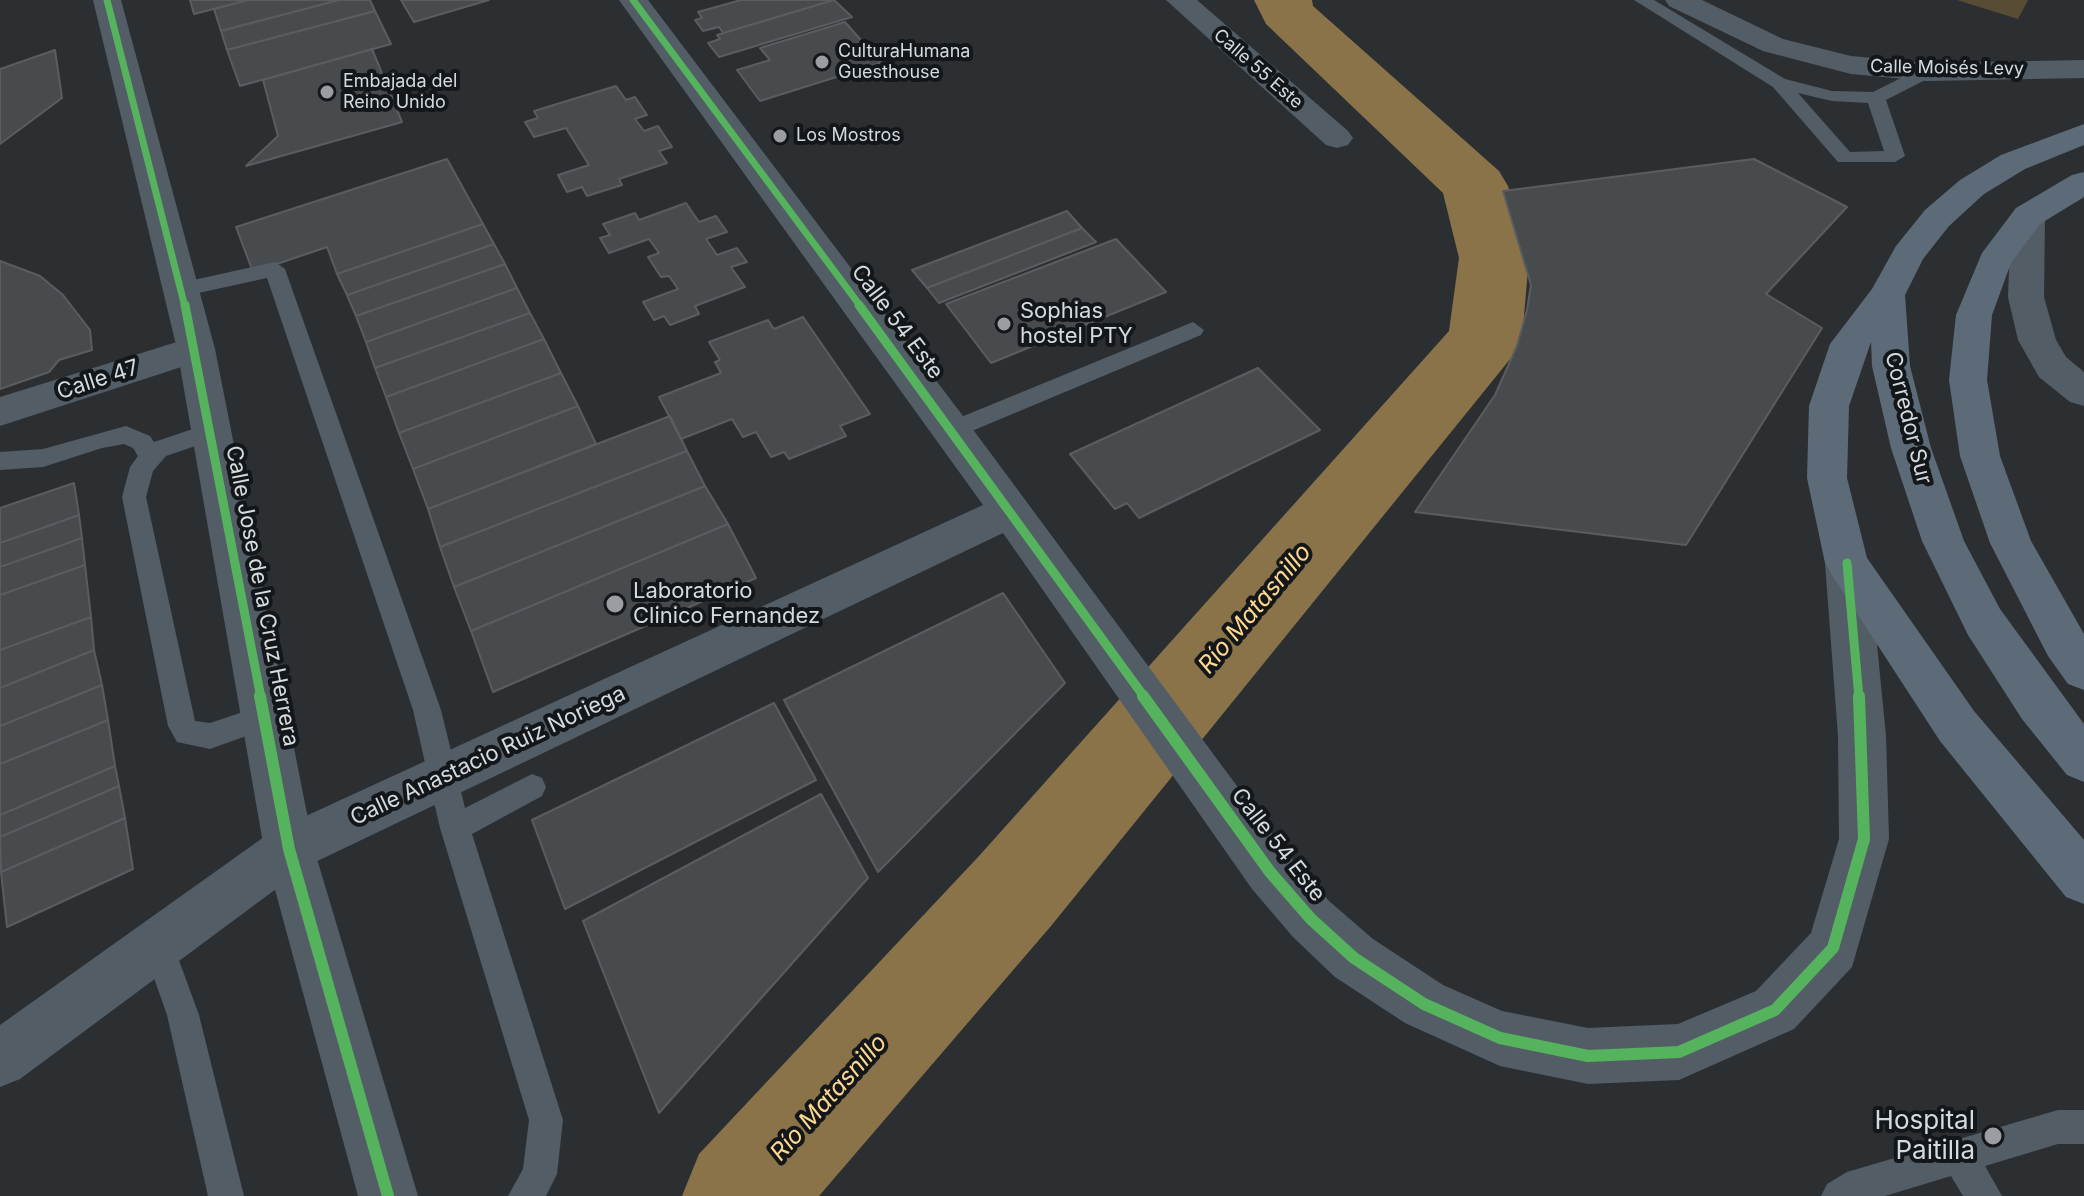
<!DOCTYPE html>
<html>
<head>
<meta charset="utf-8">
<style>
	body { margin:0 }
	canvas { display:block; background:#2c2f32 }
</style>
</head>
<body>
<canvas width="2084" height="1196"></canvas>
<script>
const context = document.querySelector('canvas').getContext('2d');
context.lineJoin = 'round';
function fill(path, color) { context.fillStyle = color; context.fill(path, 'evenodd'); }
const shape = rows => new Path2D(rows.map(r => 'M' + r).join(''));
function strokePath(path, color, width, dash) { context.strokeStyle = color; context.lineWidth = width; context.lineCap = dash ? 'butt' : 'round'; context.setLineDash(dash || []); context.stroke(path); }
function label(font, color, halo, rows, align = 'center') {
  context.font = font + ' Inter,sans-serif'; context.lineWidth = 8; context.setLineDash([]); context.textBaseline = 'middle'; context.strokeStyle = halo; context.fillStyle = color; for (const [text, x, y, turn = 0] of rows) {
    context.save(); context.translate(x, y); context.rotate((+turn || 0) * Math.PI / 180); context.textAlign = isNaN(turn) ? turn : align; if (halo) context.strokeText(text, 0, 0); context.fillText(text, 0, 0); context.restore();
  }
}
const green = shape([
	[1957,0,2028,0,2018,19]
]);
const river = shape([
	[1254,0,1312,0,1313,6,1499,171,1508,186,1529,258,1522,339,1511,358,1051,926,819,1196,682,1196,699,1154,979,856,1449,331,1459,258,1443,193,1266,24,1254,0]
]);
const building = shape([
	[190,0,248,0,194,14,190,0],
	[248,0,339,0,221,31,214,9,248,0],
	[339,0,370,0,375,11,227,50,221,31,339,0],
	[401,0,489,0,414,22,401,0],
	[741,0,834,0,723,33,719,27,703,31,695,20,702,18,698,12,741,0],
	[834,0,852,17,719,57,708,43,720,39,717,35,834,0],
	[375,11,391,44,240,86,227,50,375,11],
	[845,22,881,63,760,101,737,70,770,60,760,48,845,22],
	[372,49,402,122,246,166,278,136,263,80,372,49],
	[55,50,62,98,0,144,0,69,55,50],
	[616,86,626,100,635,97,647,115,635,119,644,131,658,126,672,147,659,151,667,163,619,179,622,185,587,196,582,187,567,192,558,175,589,165,566,128,534,137,525,122,538,118,534,111,616,86],
	[447,159,483,224,337,274,327,247,253,272,236,227,447,159],
	[1754,159,1847,207,1766,294,1822,328,1686,545,1415,512,1495,395,1517,346,1527,310,1531,285,1503,191,1754,159],
	[686,203,699,222,716,216,727,232,706,239,717,255,737,248,747,262,731,267,745,287,695,306,699,314,670,325,664,316,654,320,643,302,678,289,669,276,661,277,648,257,659,253,649,239,609,253,600,238,610,235,603,224,635,213,639,220,686,203],
	[1067,211,1082,228,927,288,912,270,1067,211],
	[483,224,494,244,347,295,337,274,483,224],
	[1082,228,1096,242,939,303,927,288,1082,228],
	[1116,239,1166,292,991,363,946,304,1116,239],
	[494,244,505,264,356,316,347,295,494,244],
	[0,261,40,276,63,295,90,330,92,350,59,360,49,372,0,389,0,261],
	[505,264,517,288,366,342,356,316,505,264],
	[517,288,530,313,375,368,366,342,517,288],
	[530,313,544,339,386,397,375,368,530,313],
	[803,317,870,414,840,426,846,436,789,459,784,452,771,457,756,432,743,437,732,419,681,439,659,397,721,373,715,362,720,360,709,342,768,320,774,329,803,317],
	[544,339,561,373,399,433,386,397,544,339],
	[1258,368,1320,430,1139,518,1127,503,1115,509,1070,454,1258,368],
	[561,373,578,406,413,469,399,433,561,373],
	[578,406,596,444,428,509,413,469,578,406],
	[670,416,687,451,440,547,428,509,670,416],
	[687,451,705,486,454,587,440,547,687,451],
	[74,483,79,515,0,543,0,508,74,483],
	[705,486,728,524,471,631,454,587,705,486],
	[79,515,82,538,0,567,0,543,79,515],
	[728,524,756,578,493,692,471,631,728,524],
	[82,538,85,565,0,595,0,567,82,538],
	[85,565,91,617,0,650,0,595,85,565],
	[1003,593,1065,683,878,872,784,700,1003,593],
	[91,617,94,650,0,688,0,650,91,617],
	[94,650,102,685,0,726,0,688,94,650],
	[102,685,108,720,0,764,0,726,102,685],
	[774,703,816,780,565,909,532,820,774,703],
	[108,720,115,766,0,815,0,764,108,720],
	[115,766,119,786,0,837,0,815,115,766],
	[119,786,125,818,1,872,0,837,119,786],
	[821,794,868,878,659,1113,583,921,821,794],
	[125,818,133,869,7,927,1,872,125,818]
]);
const service = shape([
	[1634,0,1654,0,1785,79,1832,91,1873,92,1921,68,1933,68,1933,76,1886,100,1905,156,1895,162,1838,162,1773,87,1634,0],
	[1798,93,1832,101,1868,103,1884,151,1850,152,1798,93],
	[275,262,285,269,441,710,465,808,532,774,542,778,546,787,542,796,472,834,563,1120,557,1174,546,1196,508,1196,523,1169,529,1120,440,828,413,710,267,278,180,297,169,290,180,283,275,262],
	[1193,322,1204,330,1201,335,960,436,952,439,944,436,940,430,944,424,1193,322],
	[211,423,219,426,223,432,219,438,166,456,153,471,146,497,195,721,210,723,264,705,274,708,278,717,274,726,210,749,177,742,168,726,122,497,130,467,138,456,133,448,124,444,102,448,43,467,0,470,0,452,43,449,126,426,150,436,154,442,211,423],
	[158,928,169,933,199,1015,244,1196,208,1196,167,1015,142,944,147,933,158,928],
	[2058,1110,2084,1110,2084,1144,2058,1144,1985,1166,2002,1196,1963,1196,1951,1176,1885,1196,1821,1196,1827,1184,1847,1172,2058,1110]
]);
const minor = shape([
	[619,0,648,0,966,420,1288,855,1329,901,1373,939,1443,985,1502,1011,1588,1028,1678,1024,1756,991,1811,933,1839,839,1838,736,1825,563,1832,551,1847,546,1862,551,1869,563,1886,736,1889,839,1852,967,1794,1029,1679,1080,1588,1084,1500,1066,1405,1023,1335,977,1293,937,1252,889,1003,533,307,866,20,1079,0,1087,0,1025,271,832,983,505,619,0],
	[1166,0,1197,0,1348,131,1353,138,1348,145,1337,148,1326,145,1166,0],
	[196,336,209,340,215,349,209,358,0,426,0,397,196,336]
]);
const tertiary = shape([
	[93,0,121,0,215,349,314,849,418,1196,358,1196,264,849,177,349,93,0],
	[1665,0,1702,0,1783,39,1851,56,1927,63,2084,60,2084,78,1927,81,1851,74,1763,51,1669,6,1665,0],
	[2028,205,2040,208,2045,216,2044,297,2056,340,2066,357,2084,372,2084,406,2070,402,2039,377,2018,340,2008,297,2011,216,2016,208,2028,205]
]);
const motorway = shape([
	[2084,124,2084,145,2025,169,1984,194,1949,226,1923,259,1905,295,1910,366,1931,448,1964,541,2000,609,2084,724,2084,782,2067,775,2022,719,1968,635,1922,541,1891,448,1872,366,1871,342,1849,406,1847,478,1867,558,1974,711,2084,840,2084,904,2066,897,1940,741,1832,575,1825,563,1807,478,1809,406,1830,344,1872,289,1896,246,1925,210,1960,180,2001,155,2084,124],
	[2084,172,2084,197,2040,224,2011,263,1992,315,1987,380,2000,456,2031,541,2084,634,2084,690,2068,684,2048,656,1990,543,1960,456,1949,380,1956,315,1982,253,2016,208,2072,175,2084,172]
]);
const cyclewayFar2 = shape([
	[107,0,185,307],
	[633,0,861,307]
]);
const cyclewayFar1 = shape([
	[185,305,261,698],
	[859,305,1145,698],
	[1847,563,1859,698]
]);
const cycleway = shape([
	[260,696,289,849,388,1196],
	[1143,696,1270,872,1311,919,1354,958,1424,1004,1500,1038,1588,1056,1679,1052,1775,1010,1833,948,1864,839,1859,696]
]);
const markers = [
	[822,62,8,"#9a9ea2"],
	[327,92,8,"#9a9ea2"],
	[780,136,8,"#9a9ea2"],
	[1004,324,8,"#9a9ea2"],
	[615,604,10,"#9a9ea2"],
	[1993,1136,10,"#9a9ea2"]
];
const farPoinames = [
	["CulturaHumana",838,52],
	["Guesthouse",838,73],
	["Embajada del",343,82],
	["Reino Unido",343,103],
	["Los Mostros",796,136]
];
const farStreetnames = [
	["Calle Moisés Levy",1947,68,1],
	["Calle 55 Este",1258,69,41]
];
const poiNames = [
	["Sophias",1020,311],
	["hostel PTY",1020,336],
	["Laboratorio",633,591],
	["Clinico Fernandez",633,616]
];
const streetNames = [
	["Calle 54 Este",897,322,53],
	["Calle 47",98,380,-18],
	["Corredor Sur",1908,418,76],
	["Calle Jose de la Cruz Herrera",262,596,79],
	["Calle Anastacio Ruiz Noriega",488,756,-25],
	["Calle 54 Este",1278,845,52]
];
const waterNames = [
	["Río Matasnillo",1255,609,-50],
	["Río Matasnillo",829,1098,-48]
];
const nearPoinames = [
	["Hospital",1975,1121],
	["Paitilla",1975,1151]
];
fill(green, '#584c35');
fill(river, '#8a7349');
fill(building, '#484b4e');
strokePath(building, '#5a5d60', 2);
fill(service, '#535d66');
fill(minor, '#535d66');
fill(tertiary, '#535d66');
fill(motorway, '#5d6b78');
strokePath(cyclewayFar2, '#56b35d', 7);
strokePath(cyclewayFar1, '#56b35d', 9);
strokePath(cycleway, '#56b35d', 12);
for (const [x, y, r, color] of markers) { const dot = new Path2D(); dot.arc(x, y, r, 0, 2 * Math.PI); context.fillStyle = color; context.fill(dot); strokePath(dot, '#14171a', 3); }
label('18px', '#d5dade', '#14171a', farPoinames, 'left');
label('18px', '#d5dade', '#14171a', farStreetnames);
label('22px', '#d5dade', '#14171a', poiNames, 'left');
label('22px', '#d5dade', '#14171a', streetNames);
label('italic 24px', '#fdd78e', '#14171a', waterNames);
label('26px', '#d5dade', '#14171a', nearPoinames, 'right');
</script>
</body>
</html>
